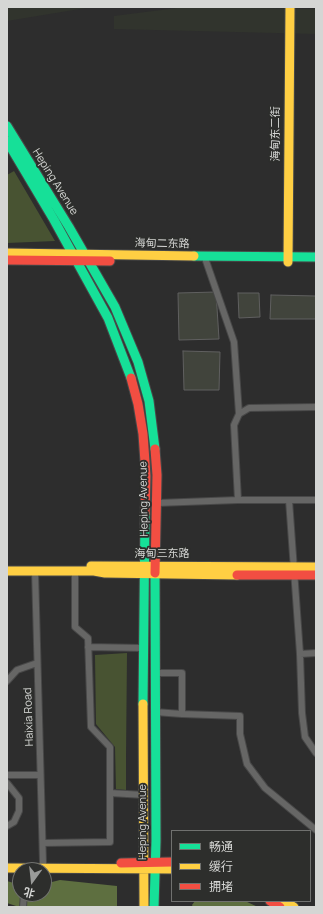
<!DOCTYPE html>
<html>
<head>
<meta charset="utf-8">
<style>
	body { margin:0 }
	#map { position:relative; width:323px; height:914px; overflow:hidden; background:#2d2d2d; font-family:Manrope,"Noto Sans SC",sans-serif }
	canvas { display:block }
	.frame { position:absolute; inset:0; border:8px solid #d5d6d4; pointer-events:none }
	.legend { position:absolute; left:171px; top:830px; width:140px; height:72px; box-sizing:border-box; background:#2d2e2c; border:1px solid #70716f; margin:0; padding:5px 7px; list-style:none; font-size:12px; color:#d5d6d4 }
	.legend li { display:flex; align-items:center; gap:8px; height:20px }
	.legend b { width:20px; border:1px solid #70716f }
	.north { position:absolute; left:12px; top:862px; width:40px; height:40px; box-sizing:border-box; background:#2d2e2c; border:1px solid #70716f; border-radius:50%; rotate:195deg; font-size:11px; font-weight:700; line-height:16px; text-align:center; color:#d5d6d4 }
	.north::after { content:''; display:block; margin:auto; width:14px; height:18px; background:#9a9b9a; clip-path:polygon(50% 0,100% 100%,50% 72%,0 100%) }
</style>
</head>
<body>
<div id="map">
<canvas width="323" height="914"></canvas>
<div class="frame"></div>
<ul class="legend">
<li><b style="height:5px;background:#16e098"></b>畅通</li>
<li><b style="height:5px;background:#ffcf43"></b>缓行</li>
<li><b style="height:5px;background:#f24e42"></b>拥堵</li>
</ul>
<div class="north">北</div>
</div>
<script>
const context = document.querySelector('canvas').getContext('2d');
context.lineJoin = 'round';
function fill(path, color) { context.fillStyle = color; context.fill(path, 'evenodd'); }
const shape = rows => new Path2D(rows.map(r => 'M' + r).join(''));
function strokePath(path, color, width, dash) { context.strokeStyle = color; context.lineWidth = width; context.lineCap = dash ? 'butt' : 'round'; context.setLineDash(dash || []); context.stroke(path); }
function label(font, color, halo, rows, align = 'center') {
  context.font = font + ' Manrope,"Noto Sans SC",sans-serif'; context.lineWidth = 3.5; context.setLineDash([]); context.textBaseline = 'middle'; context.strokeStyle = halo; context.fillStyle = color; for (const [text, x, y, turn = 0] of rows) {
    context.save(); context.translate(x, y); context.rotate((+turn || 0) * Math.PI / 180); context.textAlign = isNaN(turn) ? turn : align; if (halo) context.strokeText(text, 0, 0); context.fillText(text, 0, 0); context.restore();
  }
}
const built = shape([
	[7,7,92,7,7,21],
	[185,7,316,9,316,34,114,29,114,16]
]);
const green = shape([
	[14,171,55,241,7,243,7,175],
	[127,653,126,757,126,790,116,789,115,747,96,724,95,655]
]);
const water = shape([
	[60,880,117,886,117,907,19,907,7,903,7,881,20,885,20,894,44,894,44,884],
	[195,901,245,901,258,907,193,907,192,905]
]);
const building = shape([
	[216,292,219,339,179,340,178,293,216,292],
	[238,293,259,293,260,317,239,318,238,293],
	[271,295,316,296,316,319,270,319,271,295],
	[183,351,220,352,219,390,184,390,183,351]
]);
const street = shape([
	[206,261,234,342,239,414],
	[238,500,234,425,239,414,249,408,316,407],
	[289,500,300,654,302,713,305,737,316,753],
	[157,503,238,500,316,500],
	[35,571,43,863],
	[75,571,75,627,88,638,91,727,110,747,110,793],
	[88,647,143,648],
	[300,654,316,653],
	[155,673,182,673,182,714,240,716,240,734,247,764,265,788,316,830],
	[7,681,17,670,37,663],
	[155,712,182,714],
	[7,775,40,775],
	[7,783,19,798,19,811,14,822,7,826],
	[43,843,110,842,110,793,144,795],
	[23,907,24,894]
]);
const fast = shape([
	[7,126,69,227,115,307,138,362,149,401,155,449],
	[7,141,54,220,108,318,131,378],
	[194,256,316,257],
	[143,704,145,514],
	[154,907,156,841,155,573]
]);
const slow = shape([
	[7,253,194,256],
	[288,262,290,7],
	[91,566,316,567],
	[7,571,94,571,105,573,237,575],
	[143,704,144,907],
	[7,868,172,869],
	[284,901,294,907]
]);
const jam = shape([
	[7,260,110,261],
	[131,378,138,404,143,434,146,476,145,514],
	[155,573,157,475,155,449],
	[237,575,316,575],
	[121,863,172,862],
	[270,901,280,907]
]);
const streetNames = [
	["海甸东二街",276,134,-90],
	["Heping Avenue",55,182,58],
	["海甸二东路",162,244,1],
	["Heping Avenue",144,499,-91],
	["海甸三东路",162,554],
	["Haixia Road",29,717,-92],
	["Heping Avenue",143,822,-90]
];
fill(built, '#31342d');
fill(green, '#485332');
fill(water, '#5e6f40');
fill(building, '#41443c');
strokePath(building, '#606060', 1);
strokePath(street, '#484848', 8);
strokePath(fast, '#484848', 11);
strokePath(slow, '#484848', 11);
strokePath(jam, '#484848', 11);
strokePath(street, '#666665', 6);
strokePath(fast, '#16e098', 9);
strokePath(slow, '#ffcf43', 9);
strokePath(jam, '#f24e42', 9);
label('11px', '#d5d6d4', '#2d2e2c', streetNames);
</script>
</body>
</html>
